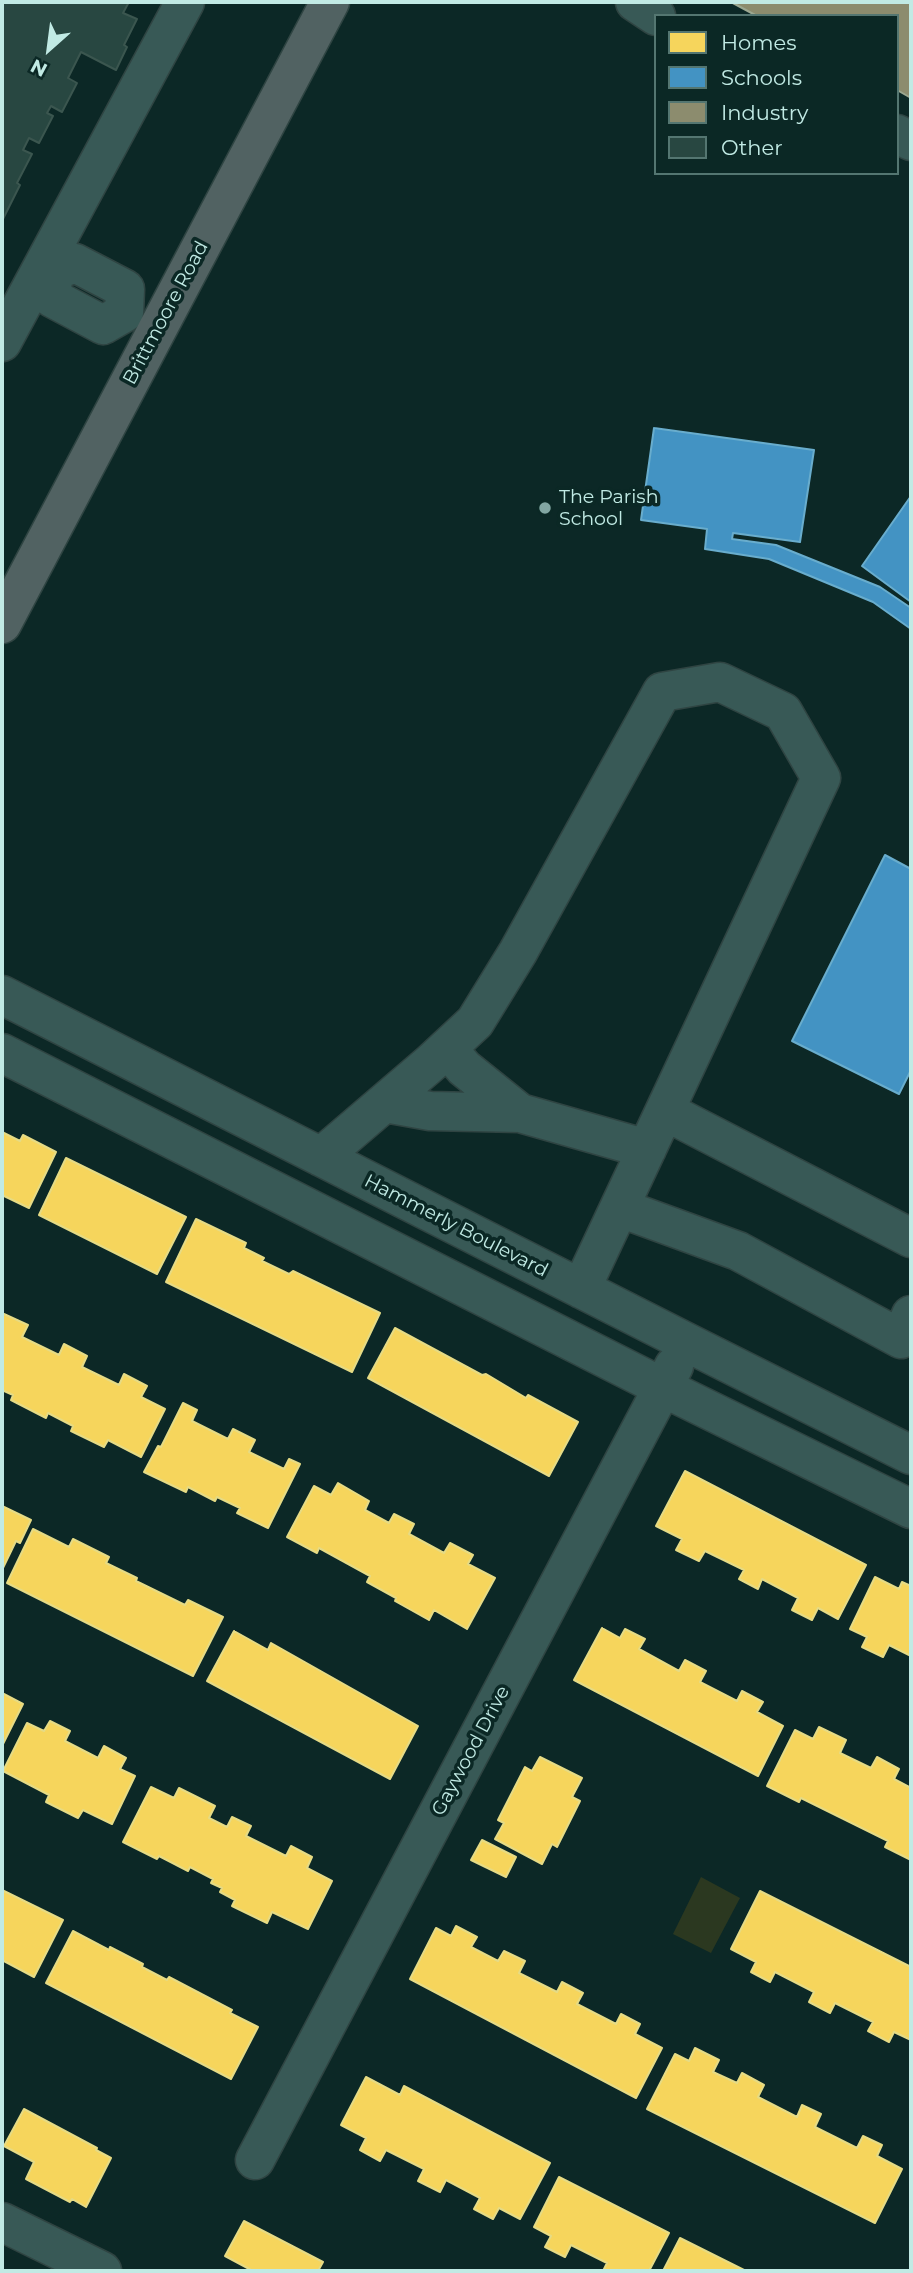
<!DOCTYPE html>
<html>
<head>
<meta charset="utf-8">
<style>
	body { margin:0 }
	#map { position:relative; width:913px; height:2273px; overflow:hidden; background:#0c2826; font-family:Montserrat,sans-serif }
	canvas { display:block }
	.frame { position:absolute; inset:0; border:4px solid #c1eae4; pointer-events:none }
	.legend { position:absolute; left:654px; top:14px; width:245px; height:161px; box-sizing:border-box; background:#0b2825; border:2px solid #547671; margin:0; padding:9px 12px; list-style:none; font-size:21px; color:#c1eae4 }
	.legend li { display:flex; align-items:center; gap:14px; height:35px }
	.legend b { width:35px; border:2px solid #547671 }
	.north { position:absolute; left:14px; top:14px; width:70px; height:70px; -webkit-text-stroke:5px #0b2825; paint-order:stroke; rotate:208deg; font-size:19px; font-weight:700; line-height:28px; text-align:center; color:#c1eae4 }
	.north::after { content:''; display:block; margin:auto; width:24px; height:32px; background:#c1eae4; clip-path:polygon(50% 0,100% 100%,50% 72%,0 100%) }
</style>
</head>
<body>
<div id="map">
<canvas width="913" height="2273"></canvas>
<div class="frame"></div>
<ul class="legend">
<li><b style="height:19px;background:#f6d55c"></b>Homes</li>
<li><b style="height:19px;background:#4393c3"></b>Schools</li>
<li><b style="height:19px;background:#8c8c6e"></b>Industry</li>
<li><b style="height:19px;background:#284741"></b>Other</li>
</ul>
<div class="north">N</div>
</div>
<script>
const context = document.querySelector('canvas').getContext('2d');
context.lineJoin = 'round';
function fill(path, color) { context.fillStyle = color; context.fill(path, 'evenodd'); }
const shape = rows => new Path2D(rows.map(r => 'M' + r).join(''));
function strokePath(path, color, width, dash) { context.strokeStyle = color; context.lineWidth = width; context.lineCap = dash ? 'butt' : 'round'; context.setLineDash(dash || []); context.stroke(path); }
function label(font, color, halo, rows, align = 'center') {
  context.font = font + ' Montserrat,sans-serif'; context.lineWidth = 7; context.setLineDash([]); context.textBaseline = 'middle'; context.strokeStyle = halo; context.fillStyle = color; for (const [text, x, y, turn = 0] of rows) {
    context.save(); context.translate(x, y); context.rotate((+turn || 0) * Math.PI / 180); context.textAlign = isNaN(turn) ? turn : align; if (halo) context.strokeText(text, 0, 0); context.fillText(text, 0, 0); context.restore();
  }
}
const green = shape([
	[701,1877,740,1898,711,1953,673,1934]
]);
const homes = shape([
	[2,1132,20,1141,23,1135,56,1152,29,1208,2,1195,2,1132],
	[66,1158,186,1217,157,1274,39,1215,66,1158],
	[196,1219,246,1243,244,1248,264,1258,262,1261,289,1274,293,1271,380,1313,352,1372,166,1282,196,1219],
	[4,1314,28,1325,22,1337,59,1355,64,1344,87,1356,82,1367,119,1385,124,1374,147,1386,141,1397,165,1409,141,1457,108,1440,104,1447,71,1431,73,1426,48,1413,46,1418,11,1400,13,1395,2,1390,2,1319,4,1314],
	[395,1328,482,1375,486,1374,526,1398,528,1395,578,1422,549,1476,368,1378,395,1328],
	[183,1403,197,1410,192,1421,228,1439,233,1429,255,1440,249,1452,284,1469,289,1459,300,1464,268,1528,237,1513,240,1508,217,1497,215,1501,188,1487,186,1492,144,1472,158,1446,161,1447,183,1403],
	[685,1471,866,1565,838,1619,818,1608,812,1620,792,1610,798,1598,762,1579,758,1589,739,1579,744,1570,705,1551,699,1561,676,1550,682,1539,656,1526,685,1471],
	[338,1483,369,1501,365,1510,389,1523,394,1514,414,1524,409,1534,444,1553,450,1543,473,1555,468,1564,495,1578,467,1629,434,1610,429,1620,395,1601,396,1598,367,1582,370,1576,319,1548,317,1553,287,1537,314,1486,331,1495,338,1483],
	[2,1506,31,1520,20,1543,16,1541,2,1570,2,1506],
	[33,1529,69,1547,73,1539,109,1557,106,1563,137,1578,136,1581,185,1605,188,1600,223,1617,193,1676,7,1583,33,1529],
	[875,1577,899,1589,902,1582,911,1586,911,1656,889,1645,883,1657,862,1647,867,1637,850,1629,875,1577],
	[602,1628,620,1638,625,1629,645,1639,639,1649,679,1671,685,1660,706,1671,700,1682,737,1701,742,1691,763,1702,757,1712,783,1726,758,1776,574,1680,602,1628],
	[234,1631,268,1650,271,1643,418,1726,390,1779,207,1681,234,1631],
	[2,1693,23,1704,2,1746,2,1693],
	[50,1721,70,1731,65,1741,98,1758,104,1746,126,1758,120,1769,135,1776,112,1824,83,1810,78,1818,46,1802,49,1795,3,1771,27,1723,44,1731,50,1721],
	[819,1727,846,1740,840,1753,871,1768,877,1757,899,1769,894,1779,911,1788,911,1860,885,1847,888,1841,801,1798,799,1802,767,1786,795,1730,813,1739,819,1727],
	[540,1757,582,1778,572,1797,580,1801,557,1847,552,1844,542,1864,495,1839,504,1823,498,1820,525,1767,532,1771,540,1757],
	[151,1787,174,1798,179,1788,215,1806,209,1818,227,1827,232,1817,251,1826,246,1836,286,1856,291,1846,312,1857,307,1868,332,1881,308,1929,272,1912,267,1923,232,1906,235,1900,220,1892,222,1888,211,1883,213,1879,190,1867,188,1871,159,1856,157,1859,123,1842,151,1787],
	[482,1840,516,1857,506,1877,471,1860,482,1840],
	[2,1890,63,1920,34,1977,2,1960,2,1890],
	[760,1891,911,1967,911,2040,894,2032,889,2042,868,2031,873,2022,835,2003,830,2013,809,2002,814,1992,775,1972,770,1982,751,1972,756,1962,731,1949,760,1891],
	[456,1926,477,1937,471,1947,498,1961,504,1951,525,1961,519,1973,557,1992,562,1982,583,1993,577,2004,616,2024,621,2014,640,2024,635,2034,662,2048,636,2098,410,1979,436,1928,451,1936,456,1926],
	[73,1931,109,1950,110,1947,143,1964,142,1967,167,1980,169,1977,232,2010,230,2013,258,2027,231,2079,46,1983,73,1931],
	[695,2048,719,2060,713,2072,737,2083,742,2073,764,2085,758,2097,797,2117,802,2105,821,2114,815,2127,857,2148,863,2136,882,2145,877,2156,902,2169,875,2223,647,2109,675,2054,689,2061,695,2048],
	[366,2077,400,2095,404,2086,550,2163,520,2219,499,2208,493,2219,474,2209,480,2198,446,2180,440,2192,418,2181,424,2169,386,2150,380,2161,360,2150,366,2138,341,2125,366,2077],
	[24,2109,97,2148,96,2150,111,2158,86,2207,72,2199,70,2202,26,2179,34,2162,4,2146,24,2109],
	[559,2177,669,2233,649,2271,603,2271,607,2263,571,2245,565,2257,545,2247,551,2236,534,2227,559,2177],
	[244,2221,323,2262,318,2271,253,2271,225,2256,244,2221],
	[680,2238,746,2271,663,2271,680,2238]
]);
const schools = shape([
	[654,428,814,450,800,542,733,533,732,539,776,545,880,587,911,608,911,629,873,602,769,559,705,549,707,529,641,520,654,428],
	[911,496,911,602,862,566,911,496],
	[885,855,911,869,911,1070,899,1094,792,1041,885,855]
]);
const industry = shape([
	[731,2,911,2,911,98,897,90,897,16,757,16,731,2]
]);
const building = shape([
	[2,2,129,2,123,13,137,19,124,45,127,47,116,70,81,52,68,78,77,83,62,112,51,106,47,113,53,116,39,143,29,138,23,150,32,154,17,183,20,185,2,221,2,2]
]);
const minor = shape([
	[635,2,656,16],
	[897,134,911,141],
	[75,263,125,289,124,313,103,325,52,298,53,272,75,263],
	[2,342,185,2],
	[2,995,686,1342,911,1455],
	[447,1048,464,1068,520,1113],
	[2,1053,662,1387,911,1509],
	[385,1103,430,1111,520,1113,647,1149],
	[665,1111,911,1238],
	[321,1157,432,1062,475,1022,518,952,662,692,720,682,783,712,821,778,581,1289],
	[620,1208,738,1251,901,1339,911,1315],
	[255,2160,674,1366],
	[2,2222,102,2271]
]);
const major = shape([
	[2,624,330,2]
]);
const markers = [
	[545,508,7,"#82a6a2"]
];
const streetNames = [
	["Brittmoore Road",166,313,-62],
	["Hammerly Boulevard",456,1226,27],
	["Gaywood Drive",471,1751,-62]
];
const poiNames = [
	["The Parish",559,497],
	["School",559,519]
];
fill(green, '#2b3820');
fill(homes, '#f6d55c');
strokePath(homes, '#e6db85', 2);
fill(schools, '#4393c3');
strokePath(schools, '#69adcd', 2);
fill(industry, '#8c8c6e');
strokePath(industry, '#9ca891', 2);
fill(building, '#284741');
strokePath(building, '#3b564f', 2);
strokePath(minor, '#2f4442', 41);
strokePath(major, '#2f4442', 41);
strokePath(minor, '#385956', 38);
strokePath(major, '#516262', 38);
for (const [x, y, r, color] of markers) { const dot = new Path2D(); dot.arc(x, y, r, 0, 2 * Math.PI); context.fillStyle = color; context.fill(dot); strokePath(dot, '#0b2825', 2.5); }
label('19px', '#c1eae4', '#0b2825', streetNames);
label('19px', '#c1eae4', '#0b2825', poiNames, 'left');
</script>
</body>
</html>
